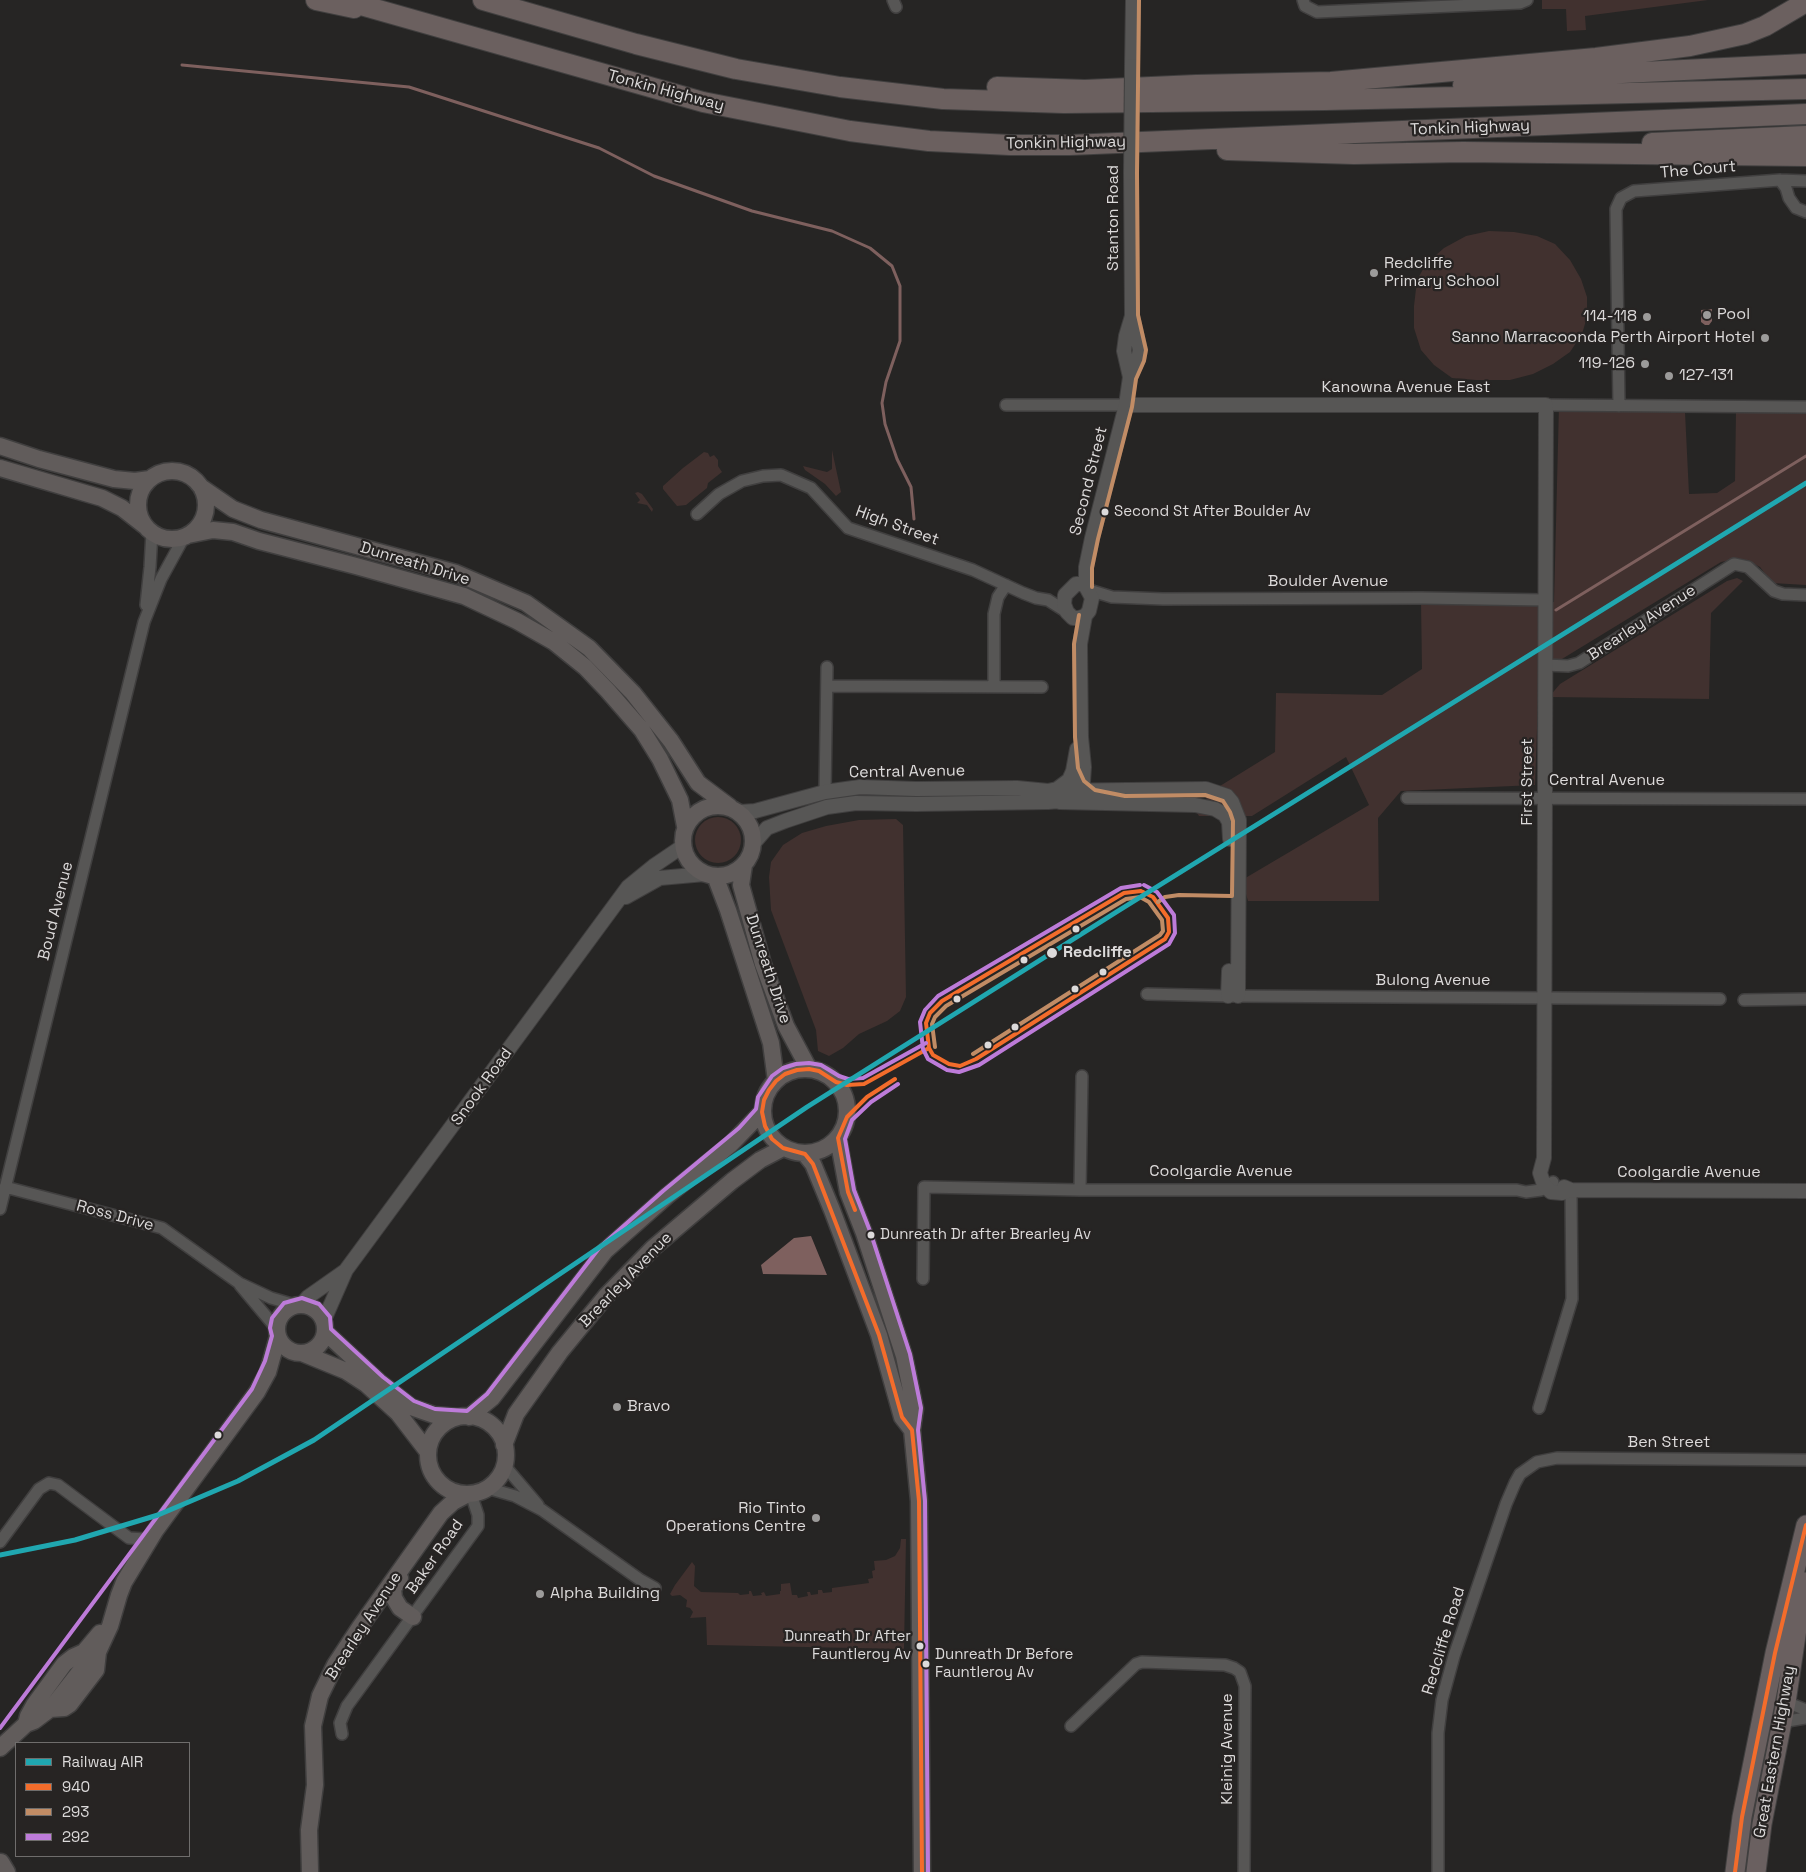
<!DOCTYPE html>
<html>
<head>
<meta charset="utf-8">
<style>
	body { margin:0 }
	#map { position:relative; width:1806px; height:1872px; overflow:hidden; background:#262524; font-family:"Space Grotesk",sans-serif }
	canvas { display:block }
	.legend { position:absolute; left:15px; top:1742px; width:175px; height:115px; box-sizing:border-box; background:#272423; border:1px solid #6f6d6c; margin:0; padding:6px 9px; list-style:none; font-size:15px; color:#dcdada }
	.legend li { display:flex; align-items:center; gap:10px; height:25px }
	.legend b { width:25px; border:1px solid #6f6d6c }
</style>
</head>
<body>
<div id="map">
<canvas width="1806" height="1872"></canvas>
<ul class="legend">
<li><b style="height:6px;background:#20a7b0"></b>Railway AIR</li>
<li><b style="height:6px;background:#f36c2b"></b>940</li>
<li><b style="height:6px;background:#c18c65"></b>293</li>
<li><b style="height:6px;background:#bd7bd9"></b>292</li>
</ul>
</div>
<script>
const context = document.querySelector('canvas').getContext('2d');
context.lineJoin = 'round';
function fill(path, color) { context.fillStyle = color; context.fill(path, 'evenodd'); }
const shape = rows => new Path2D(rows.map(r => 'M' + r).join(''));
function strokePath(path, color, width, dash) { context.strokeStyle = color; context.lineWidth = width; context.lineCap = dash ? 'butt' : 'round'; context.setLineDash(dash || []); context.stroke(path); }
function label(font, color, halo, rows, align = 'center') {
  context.font = font + ' "Space Grotesk",sans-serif'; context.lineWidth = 4.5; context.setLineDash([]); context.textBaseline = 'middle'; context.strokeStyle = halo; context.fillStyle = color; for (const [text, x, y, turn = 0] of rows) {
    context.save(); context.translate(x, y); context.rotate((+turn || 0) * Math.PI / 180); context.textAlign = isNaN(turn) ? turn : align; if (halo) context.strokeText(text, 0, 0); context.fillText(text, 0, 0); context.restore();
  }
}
const green = shape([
	[1542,0,1708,0,1585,16,1586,30,1567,31,1566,9,1542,9],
	[1489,231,1514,232,1537,236,1555,244,1570,260,1581,279,1587,297,1587,317,1582,334,1570,352,1553,364,1533,374,1510,380,1476,380,1452,378,1434,365,1421,350,1414,328,1414,306,1417,280,1426,264,1444,248,1466,236],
	[1559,405,1685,412,1689,494,1717,493,1735,481,1736,411,1806,414,1806,585,1772,583,1760,567,1746,560,1735,559,1721,562,1539,673,1535,785,1401,791,1378,818,1379,901,1248,901,1242,880,1369,805,1346,757,1252,816,1199,816,1193,807,1206,802,1207,794,1275,752,1276,693,1382,695,1422,669,1421,602,1554,602],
	[832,450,841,492,836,496,825,484,805,470,803,466,827,472,832,469],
	[704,452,708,453,710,457,714,455,718,460,718,466,722,472,708,483,707,488,686,505,677,506,663,489,663,486,683,468],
	[638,492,642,494,653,509,652,512,647,505,637,503,640,500,635,493],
	[1737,578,1743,581,1711,613,1709,699,1549,697,1560,684,1727,581],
	'695 840a23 23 0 1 1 46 0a23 23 0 1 1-46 0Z',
	[896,819,903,825,906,997,900,1011,887,1021,859,1034,843,1048,829,1056,818,1051,816,1030,771,910,769,877,771,862,783,845,802,833,826,826,859,820],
	[901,1539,906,1539,904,1649,707,1645,706,1617,690,1618,693,1612,690,1608,686,1607,687,1600,680,1595,672,1596,670,1594,675,1585,692,1562,695,1566,694,1586,701,1592,738,1593,740,1595,749,1594,749,1591,751,1591,753,1596,762,1595,761,1593,764,1592,766,1596,780,1594,780,1591,781,1591,781,1584,790,1583,792,1595,797,1595,798,1598,808,1596,807,1592,810,1592,811,1595,818,1594,818,1590,822,1590,823,1593,832,1592,832,1588,869,1583,868,1579,873,1578,872,1571,875,1570,874,1561,886,1560,895,1556,900,1548]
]);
const water = shape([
	[1712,309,1712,321,1709,325,1705,325,1701,322,1701,310],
	[811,1236,827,1275,763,1274,761,1265,794,1238]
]);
const stream = shape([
	[182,65,409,87,599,148,654,176,752,211,832,231,870,248,892,266,900,286,900,341,886,382,882,403,885,424,897,459,911,487,914,519],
	[1556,610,1806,456]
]);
const minor = shape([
	[893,0,896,7],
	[1303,0,1305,6,1317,12,1520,3,1527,0],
	[1780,180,1786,188,1789,198,1796,208,1806,212],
	[1006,405,1126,405],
	[1546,405,1806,407],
	[1619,406,1616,209,1621,198,1634,191,1780,180,1806,181],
	[697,514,719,494,742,481,763,476,781,475,811,488,848,528,973,570,1023,593,1036,598,1048,600,1067,612],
	[1089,590,1112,597,1163,599,1422,598,1545,600],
	[146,605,150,567,152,532],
	[1545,665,1568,666,1579,663,1734,564,1748,567,1774,591,1783,594,1806,595],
	[827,686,1042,687],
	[994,686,994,614,998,597,1006,585],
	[825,792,827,667],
	[1407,798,1806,799],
	[1147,994,1228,996,1720,999],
	[1744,1000,1806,999],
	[5,1187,162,1228,239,1283,271,1298,295,1305],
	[1080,1190,1082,1076],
	[0,1209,144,622,161,579,184,537],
	[923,1279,924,1187,1080,1190,1517,1190,1526,1192,1541,1190,1546,1188,1553,1182],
	[240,1285,276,1328],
	[1539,1408,1572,1299,1571,1190],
	[504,1465,538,1505],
	[487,1488,515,1496,542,1510,639,1579,655,1588],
	[0,1542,39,1489,49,1483,58,1485,129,1538,145,1539,154,1532],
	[1786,1702,1806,1710],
	[1782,1722,1806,1718],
	[1071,1726,1136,1664,1142,1662,1225,1665,1234,1668,1240,1672,1245,1686,1244,1872],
	[342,1734,340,1723,347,1706,478,1526,478,1515,471,1494],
	[1438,1872,1438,1733,1442,1700,1454,1656,1506,1504,1515,1483,1520,1474,1537,1462,1557,1458,1806,1460]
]);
const tertiary = shape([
	[1132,66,1133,0],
	[1130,377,1124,351,1126,336,1132,316],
	[1126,405,1546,405,1544,1158,1540,1173,1544,1185,1551,1192,1562,1193,1571,1190],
	[1076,584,1082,584,1086,587,1092,598,1089,611,1085,616,1079,618,1073,618,1067,612,1064,604,1065,595,1076,584],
	[1086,587,1086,567,1092,538,1126,405,1130,377,1138,359,1140,350,1132,316,1131,173],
	[1048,791,1206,789,1227,796,1232,802,1239,820,1238,996],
	[1059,802,1195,805,1215,809,1225,815,1229,822,1230,839],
	[740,812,755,811,825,792,860,787,916,789,1017,788,1048,791,1057,789,1069,780,1073,771,1077,749],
	[753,844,767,828,785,821,827,807,856,803,916,804,1048,802,1060,801,1072,795,1083,782,1084,767,1081,737,1080,644,1085,616],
	[626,897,660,878,705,874],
	[1228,996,1229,971],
	[1564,1187,1571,1190,1806,1191],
	[302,1304,308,1297,345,1271],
	[324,1320,346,1270,628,887,655,865,683,846]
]);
const secondary = shape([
	[0,446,39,459,114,479,135,481,150,479],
	[0,468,102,498,122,508,145,526],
	'138 505a34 34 0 1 1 68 0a34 34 0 1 1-68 0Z',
	[201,487,233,509,261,520,456,573,526,603,589,648,633,693,671,741,698,783,730,807],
	[188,535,213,530,233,532,259,541,356,566,464,596,517,621,554,642,585,667,608,691,642,730,660,759,680,800,685,826],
	'683 841a35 35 0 1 1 70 0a35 35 0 1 1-70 0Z',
	[744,865,741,885,763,964,786,1026,809,1069],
	[715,876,728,910,771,1043,776,1081],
	'763 1111a42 42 0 1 1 84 0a42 42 0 1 1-84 0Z',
	[838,1138,848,1192,864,1233,904,1356,915,1409,912,1430,919,1501,922,1872],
	[805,1154,813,1164,832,1210,879,1335,902,1417,912,1430],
	'277 1329a24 24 0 1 1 48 0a24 24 0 1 1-48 0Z',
	[325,1332,379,1382,411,1407,434,1415,458,1417],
	[302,1353,346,1371,366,1384,398,1413,428,1452],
	'428 1455a39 39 0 1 1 78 0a39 39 0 1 1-78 0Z',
	[469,1417,492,1398,605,1251,667,1196,731,1144,762,1112],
	[504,1445,516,1414,560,1352,606,1296,653,1248,732,1181,760,1160,783,1148],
	[400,1578,393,1589,394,1598,400,1608,413,1617],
	[53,1706,89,1660],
	[26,1724,28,1716,34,1705,64,1664,73,1657,84,1652,100,1633],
	[0,1748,26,1724,34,1721,50,1709,64,1708,70,1704,96,1670,98,1652,110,1626,119,1595,124,1582,155,1531,257,1392,268,1372,278,1336],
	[1,1862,7,1872],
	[310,1872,309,1830,315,1785,313,1726,320,1696,335,1665,360,1627,441,1513,453,1502,468,1494]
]);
const trunk = shape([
	[1735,1872,1742,1817,1775,1653,1806,1525],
	[1756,1872,1762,1824,1786,1702,1804,1582]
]);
const motorway = shape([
	[316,0,354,8],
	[343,0,703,102,850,131,929,141,1010,145,1070,145,1806,114],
	[483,0,636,44,736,69,840,87,943,99,1064,103,1325,100,1806,89],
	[1463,85,1541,77,1806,64],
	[997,87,1085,90,1196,85,1331,82,1596,58,1690,46,1745,34,1765,26,1806,2],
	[1652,143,1806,136],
	[1227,150,1354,154,1463,152,1806,156]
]);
const tertiaryBridge = shape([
	[1131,173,1132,66]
]);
const bus1 = shape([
	[1141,891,1153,897,1168,918,1169,932,1165,939,976,1059,960,1066,949,1064,933,1055,929,1048,926,1023,930,1013,942,1001,1124,893,1141,891],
	[855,1210,848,1192,838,1138,847,1117,867,1097,895,1079],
	[922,1872,919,1501,912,1430,902,1417,879,1335,813,1164,805,1154,783,1148,772,1139,765,1126,762,1112,764,1100,769,1090,776,1081,785,1074,797,1070,809,1069,819,1071,836,1082,847,1085,864,1084,929,1048],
	[1735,1872,1742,1817,1775,1653,1806,1525]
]);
const bus2 = shape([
	[1092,587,1092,568,1098,539,1132,407,1136,379,1144,361,1146,350,1138,315,1137,173,1139,0],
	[1079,615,1074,644,1075,737,1078,768,1084,781,1095,790,1125,796,1205,795,1223,801,1230,812,1233,821,1232,896,1179,895,1165,897,1158,902],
	[935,1047,932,1024,935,1017,946,1006,1126,899,1140,897,1149,902,1162,920,1163,931,1160,935,973,1054]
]);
const bus3 = shape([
	[1140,885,1121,888,938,996,925,1010,920,1022,923,1049,928,1059,947,1070,959,1072,979,1065,1169,944,1175,933,1174,915,1157,892,1144,885],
	[898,1084,871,1102,852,1120,845,1139,854,1190,870,1231,910,1354,921,1408,918,1430,925,1501,928,1872],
	[0,1728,252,1389,265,1361,272,1336,270,1328,272,1318,284,1303,302,1298,319,1304,330,1317,331,1329,383,1377,414,1401,435,1409,467,1411,487,1394,600,1247,663,1191,739,1128,756,1109,758,1097,772,1076,783,1068,796,1064,809,1063,821,1065,839,1076,848,1079,863,1078,926,1043]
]);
const rail1 = shape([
	[0,1555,75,1540,158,1515,238,1481,314,1440,807,1107,1118,911,1806,483]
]);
const markers = [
	[1374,273,5,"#9c9b9a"],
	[1707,315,5,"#9c9b9a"],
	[1647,317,5,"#9c9b9a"],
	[1765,338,5,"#9c9b9a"],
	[1645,364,5,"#9c9b9a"],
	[1669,376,5,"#9c9b9a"],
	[1105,512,4.5,"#dcdada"],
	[1076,929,4.5,"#dcdada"],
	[1052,953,6,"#dcdada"],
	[1024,960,4.5,"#dcdada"],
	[1103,972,4.5,"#dcdada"],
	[1075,989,4.5,"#dcdada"],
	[957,999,4.5,"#dcdada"],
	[1015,1027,4.5,"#dcdada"],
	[988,1045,4.5,"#dcdada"],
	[871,1235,4.5,"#dcdada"],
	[617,1407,5,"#9c9b9a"],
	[218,1435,4.5,"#dcdada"],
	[816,1518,5,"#9c9b9a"],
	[540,1594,5,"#9c9b9a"],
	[920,1646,4.5,"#dcdada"],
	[926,1664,4.5,"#dcdada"]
];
const busNames = [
	["Second St After Boulder Av",1114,512],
	["Dunreath Dr after Brearley Av",880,1235],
	["Dunreath Dr After",911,1637,"right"],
	["Fauntleroy Av",911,1655,"right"],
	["Dunreath Dr Before",935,1655],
	["Fauntleroy Av",935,1673]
];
const streetNames = [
	["Tonkin Highway",666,91,15],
	["Tonkin Highway",1470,128,-2],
	["Tonkin Highway",1066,143,-1],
	["The Court",1698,170,-5],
	["Stanton Road",1114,218,-90],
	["Kanowna Avenue East",1406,388],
	["Second Street",1089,481,-76],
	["High Street",897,526,20],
	["Dunreath Drive",415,564,17],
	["Boulder Avenue",1328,582],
	["Brearley Avenue",1642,623,-33],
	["Central Avenue",907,772,-1],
	["Central Avenue",1607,781],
	["First Street",1528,782,-90],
	["Boud Avenue",56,911,-76],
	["Dunreath Drive",768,969,72],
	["Bulong Avenue",1433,981],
	["Snook Road",482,1087,-54],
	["Coolgardie Avenue",1221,1172],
	["Coolgardie Avenue",1689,1173],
	["Ross Drive",115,1216,15],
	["Brearley Avenue",626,1280,-46],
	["Ben Street",1669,1443],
	["Baker Road",435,1557,-55],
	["Brearley Avenue",364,1626,-57],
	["Redcliffe Road",1444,1641,-73],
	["Kleinig Avenue",1228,1749,-90],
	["Great Eastern Highway",1775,1752,-80]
];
const poiNames = [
	["Redcliffe",1384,264],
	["Primary School",1384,282],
	["Pool",1717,315],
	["114-118",1637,317,"right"],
	["Sanno Marracoonda Perth Airport Hotel",1755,338,"right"],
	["119-126",1635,364,"right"],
	["127-131",1679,376],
	["Bravo",627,1407],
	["Rio Tinto",806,1509,"right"],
	["Operations Centre",806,1527,"right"],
	["Alpha Building",550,1594]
];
const stopNames = [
	["Redcliffe",1063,953]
];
fill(green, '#41312f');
fill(water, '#7e605e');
strokePath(stream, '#7e605e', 3);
strokePath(minor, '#403f3f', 14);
strokePath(tertiary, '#403f3f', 16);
strokePath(secondary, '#403f3f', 19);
strokePath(trunk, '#403f3f', 21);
strokePath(motorway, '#403f3f', 22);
strokePath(minor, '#575655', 11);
strokePath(tertiary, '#575655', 14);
strokePath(secondary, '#615c5b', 16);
strokePath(trunk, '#6a6060', 19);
strokePath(motorway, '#6b605f', 20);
strokePath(tertiaryBridge, '#403f3f', 16, []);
strokePath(tertiaryBridge, '#575655', 14);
strokePath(bus1, '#f36c2b', 4);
strokePath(bus2, '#c18c65', 4);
strokePath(bus3, '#bd7bd9', 4);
strokePath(rail1, '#20a7b0', 5);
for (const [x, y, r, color] of markers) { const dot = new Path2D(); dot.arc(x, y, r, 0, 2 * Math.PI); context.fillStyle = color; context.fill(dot); strokePath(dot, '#272423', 2); }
label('15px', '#dcdada', '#272423', busNames, 'left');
label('16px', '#dcdada', '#272423', streetNames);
label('16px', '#dcdada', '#272423', poiNames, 'left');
label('bold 16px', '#dcdada', '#272423', stopNames, 'left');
</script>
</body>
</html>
